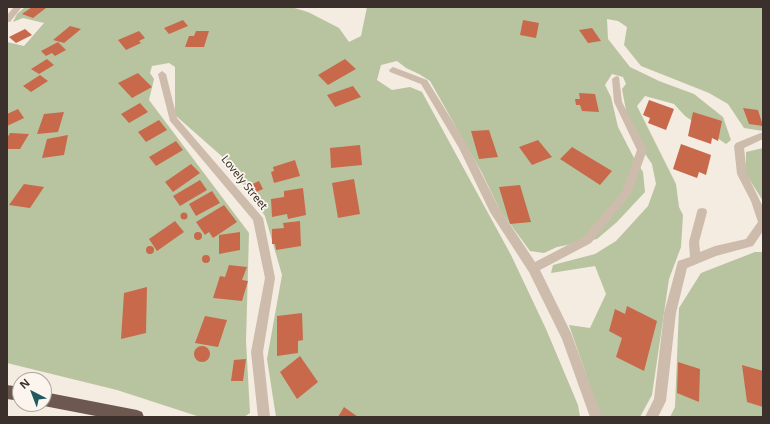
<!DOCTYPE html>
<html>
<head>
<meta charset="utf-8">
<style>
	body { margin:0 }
	#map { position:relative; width:770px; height:424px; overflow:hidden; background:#f4ebe1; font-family:"Noto Sans",sans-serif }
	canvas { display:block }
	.frame { position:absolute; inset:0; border:8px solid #3b302b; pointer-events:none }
	.north { position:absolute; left:12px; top:372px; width:40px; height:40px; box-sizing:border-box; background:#fbf5ee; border:1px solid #aea6a0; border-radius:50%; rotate:318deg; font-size:11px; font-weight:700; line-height:16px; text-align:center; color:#3b302b }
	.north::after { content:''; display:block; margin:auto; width:14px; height:18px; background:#1f5a5e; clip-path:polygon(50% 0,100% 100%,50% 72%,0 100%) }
</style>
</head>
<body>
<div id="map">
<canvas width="770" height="424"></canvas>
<div class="frame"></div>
<div class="north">N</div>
</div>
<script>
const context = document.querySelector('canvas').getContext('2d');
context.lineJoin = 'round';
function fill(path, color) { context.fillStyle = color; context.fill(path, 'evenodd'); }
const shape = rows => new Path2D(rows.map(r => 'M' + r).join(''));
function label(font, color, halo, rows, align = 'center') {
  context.font = font + ' "Noto Sans",sans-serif'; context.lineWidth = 3.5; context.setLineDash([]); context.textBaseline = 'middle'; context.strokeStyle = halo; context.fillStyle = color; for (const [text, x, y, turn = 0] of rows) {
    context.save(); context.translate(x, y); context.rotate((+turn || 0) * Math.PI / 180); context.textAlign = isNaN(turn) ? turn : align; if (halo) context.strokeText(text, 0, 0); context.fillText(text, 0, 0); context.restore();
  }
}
const green = shape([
	[25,7,291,7,308,12,339,28,349,42,361,36,367,7,763,7,763,131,744,128,728,104,709,93,641,66,624,45,627,27,618,21,607,19,608,39,630,67,659,81,694,94,723,117,731,140,726,144,685,116,674,104,645,96,637,106,676,184,679,207,683,215,681,247,669,279,652,395,640,417,597,417,589,383,569,325,590,328,606,294,595,266,551,273,553,265,595,254,616,241,648,206,656,184,652,164,630,132,622,89,626,84,623,77,612,74,605,85,611,97,618,127,633,156,643,172,645,192,617,222,597,239,557,247,544,253,530,251,500,210,482,173,430,81,419,74,406,68,397,61,381,65,377,80,392,90,410,87,422,92,511,255,546,329,578,405,580,417,276,417,267,359,282,275,265,216,226,160,175,115,175,67,169,63,152,66,150,73,154,79,149,100,249,233,246,341,250,413,244,417,200,417,117,390,7,363,7,42,24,46,44,23,23,18,13,22,17,14],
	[763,148,763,201,746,174,746,152],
	[755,252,763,252,763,417,670,417,675,407,679,308,701,273]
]);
const building = shape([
	[32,7,43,7,46,8,33,18,22,14],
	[183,20,188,26,169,34,164,28],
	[523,20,539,23,536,38,520,35],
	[70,26,81,29,64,43,53,40],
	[592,28,601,41,588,43,579,30],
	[25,29,32,35,16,43,9,37],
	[139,31,145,38,139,41,141,43,126,50,118,40],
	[196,31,209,31,204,47,185,47,189,36,194,36],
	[58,42,66,50,55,56,52,53,46,56,41,51],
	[47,59,54,65,39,74,31,69],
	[345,59,356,69,328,85,318,75],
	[138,73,152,87,132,98,118,83],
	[40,75,48,81,31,92,23,86],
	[353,86,361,97,335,107,327,95],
	[579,93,595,94,599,112,582,111,580,105,576,105,575,99,580,99],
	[649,100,674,109,666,130,648,123,650,118,643,115],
	[140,103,148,112,129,123,121,114],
	[743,108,758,110,763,126,749,124],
	[18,109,24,118,7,126,7,114],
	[64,112,58,132,37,134,44,114],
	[693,112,722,121,718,141,712,138,711,144,688,136],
	[159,120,167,130,146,142,138,132],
	[489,130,498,157,479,159,471,131],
	[10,133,29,134,20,149,7,149,7,138],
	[68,135,64,155,42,158,47,139],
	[538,140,552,157,532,165,519,147],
	[176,141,183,150,156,166,149,157],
	[681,144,711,155,706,175,699,172,697,178,673,169],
	[360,145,362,165,331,168,330,148],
	[572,147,612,171,600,185,560,159],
	[295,160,300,176,274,183,271,172,274,171,273,167],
	[191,164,200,173,173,192,165,182],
	[354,179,360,214,338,218,332,183],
	[200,180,207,190,180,206,173,196],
	[259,181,263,189,252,194,248,186],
	[24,184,44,187,30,208,9,205],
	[520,185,531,222,510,224,499,187],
	[303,188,306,215,288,219,287,214,272,217,271,199,284,197,284,191],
	[212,191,220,203,196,216,189,204],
	[224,205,237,222,213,238,209,232,205,235,196,222],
	'180.5 216a3.5 3.5 0 1 1 7 0a3.5 3.5 0 1 1-7 0Z',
	[175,221,184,232,157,251,149,239],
	[300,221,301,246,276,250,275,244,272,244,272,229,284,228,283,223],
	[240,232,240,250,219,254,219,235],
	'194 236a4 4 0 1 1 8 0a4 4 0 1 1-8 0Z',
	'146 250a4 4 0 1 1 8 0a4 4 0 1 1-8 0Z',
	'202 259a4 4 0 1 1 8 0a4 4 0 1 1-8 0Z',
	[229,265,247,267,242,280,248,281,242,301,213,298,220,276,225,277],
	[147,287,146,333,121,339,124,293],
	[627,306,657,321,644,371,616,357,622,338,609,331,615,309,625,314],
	[302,313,303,340,298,341,298,353,277,356,277,316],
	[205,316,227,320,218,347,195,343],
	'194 354a8 8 0 1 1 16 0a8 8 0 1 1-16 0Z',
	[300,356,318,382,297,399,280,372],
	[246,359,243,381,231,381,234,360],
	[678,362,700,369,699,402,677,393],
	[742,365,763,371,763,407,747,402],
	[344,407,358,417,338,417]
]);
const minor = shape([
	[14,7,22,7,10,22,7,22,7,15,14,7],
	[393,67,427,80,466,143,498,206,535,262,583,237,622,192,637,150,614,102,612,79,616,76,619,77,622,102,647,150,631,194,591,243,540,270,571,333,602,417,590,417,562,339,529,272,490,212,459,148,421,84,390,72,389,70,393,67],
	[162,71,166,74,177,118,263,218,275,278,263,352,270,417,258,417,251,352,265,278,253,220,170,121,158,74,162,71],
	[763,132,763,139,744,148,747,174,763,207,763,231,753,246,716,256,687,268,676,313,666,401,658,417,645,417,654,399,664,313,678,261,690,257,689,242,697,212,698,209,702,208,706,209,707,212,699,242,700,252,715,246,746,239,758,222,751,201,737,174,734,146,736,143,763,132]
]);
const trunk = shape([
	[7,385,20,387,20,401,7,399,7,385],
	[44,392,137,410,142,412,144,417,101,417,44,406,39,404,44,404,44,392]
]);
const streetNames = [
	["Lovely Street",244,183,51]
];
fill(green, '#b8c4a0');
fill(building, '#c8694b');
fill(minor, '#cdbbac');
fill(trunk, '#6c584f');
label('11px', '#3b302b', '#fbf5ee', streetNames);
</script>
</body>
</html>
